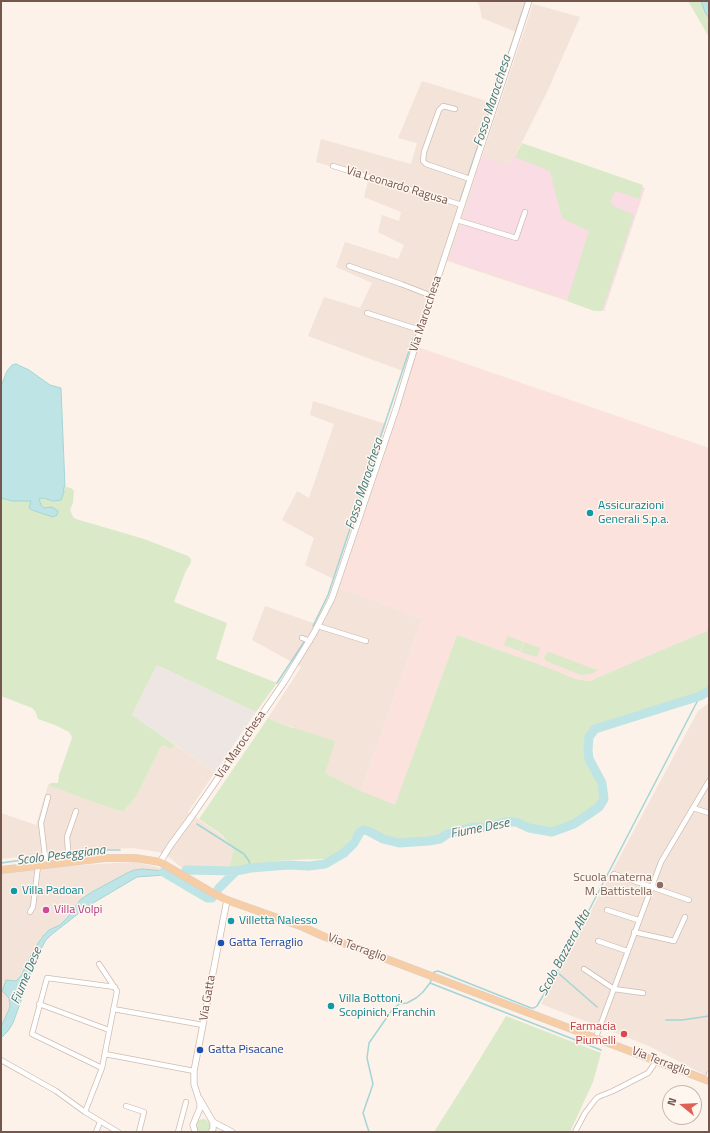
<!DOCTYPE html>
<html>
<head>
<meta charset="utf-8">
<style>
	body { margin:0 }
	#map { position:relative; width:710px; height:1133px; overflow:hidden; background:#fcf2e9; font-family:"Titillium Web",sans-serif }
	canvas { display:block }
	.frame { position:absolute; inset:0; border:2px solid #75564d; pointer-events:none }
	.north { position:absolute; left:662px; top:1085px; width:40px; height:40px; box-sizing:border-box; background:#fef6ef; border:1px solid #c7b6ae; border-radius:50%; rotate:288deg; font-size:11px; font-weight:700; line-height:16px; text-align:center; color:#75564d }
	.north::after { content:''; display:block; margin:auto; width:14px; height:18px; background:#df6154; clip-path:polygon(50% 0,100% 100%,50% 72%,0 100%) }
</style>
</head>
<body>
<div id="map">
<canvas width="710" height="1133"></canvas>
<div class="frame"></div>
<div class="north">N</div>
</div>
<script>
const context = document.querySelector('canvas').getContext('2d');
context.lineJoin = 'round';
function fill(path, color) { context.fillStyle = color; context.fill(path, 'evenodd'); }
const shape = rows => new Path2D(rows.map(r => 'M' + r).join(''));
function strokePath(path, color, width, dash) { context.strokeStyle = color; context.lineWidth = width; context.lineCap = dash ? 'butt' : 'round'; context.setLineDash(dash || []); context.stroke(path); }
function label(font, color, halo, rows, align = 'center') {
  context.font = font + ' "Titillium Web",sans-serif'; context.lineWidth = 3; context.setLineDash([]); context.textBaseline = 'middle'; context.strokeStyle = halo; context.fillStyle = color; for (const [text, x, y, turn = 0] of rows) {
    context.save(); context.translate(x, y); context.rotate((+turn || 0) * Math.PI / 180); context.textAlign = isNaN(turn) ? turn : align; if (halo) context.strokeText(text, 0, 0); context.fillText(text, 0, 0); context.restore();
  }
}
const residential = shape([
	[475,1,527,1,516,32,482,18,479,4],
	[533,4,580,17,548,90,515,156,550,171,590,231,567,301,447,261],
	[422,81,487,101,492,104,403,371,308,336,324,297,360,308,372,283,336,267,345,242,398,259,404,245,378,232,382,215,399,221,401,212,364,197,369,178,316,162,321,139,411,164,417,143,398,138],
	[313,401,386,424,334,579,305,565,314,538,282,520,297,491,309,498,334,424,310,415],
	[338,587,422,619,361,791,325,773,293,727,284,725,268,718,301,667,252,640,265,606,313,623,324,622],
	[709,703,709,1077,649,1046,541,1004,698,711],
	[162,745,171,749,175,745,215,772,188,812,222,836,233,849,230,867,191,866,182,868,169,857,159,852,132,848,70,851,1,859,1,813,36,825,48,785,90,801,123,812,137,795],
	[135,862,157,867,165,871,142,869,134,870,127,873,92,892,76,905,74,909,68,917,60,925,49,930,34,949,21,976,16,981,9,981,7,995,11,1003,10,1007,1,1027,1,872,29,868]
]);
const commercial = shape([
	[418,347,709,448,709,627,707,631,645,657,590,681,575,679,552,669,457,635,395,806,361,791,422,619,338,587]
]);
const industrial = shape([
	[157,665,256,712,215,772,132,715]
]);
const medical = shape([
	[527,151,645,188,604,311,449,260,474,185,477,170,478,170,483,156,509,166,512,158,515,157,523,159]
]);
const green = shape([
	[688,1,701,1,709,18,709,37],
	[522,143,643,185,639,199,619,192,615,192,610,201,613,206,634,215,602,311,594,311,567,301,589,231,562,218,550,171,515,157],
	[67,487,71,488,74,491,73,503,70,510,73,517,76,519,144,539,188,556,191,559,191,562,185,573,174,602,227,623,216,659,277,683,256,712,157,665,132,715,175,745,171,749,162,745,137,795,123,812,90,801,48,785,51,783,58,783,59,775,72,738,71,735,69,732,55,725,38,719,35,711,32,708,1,696,1,498,12,501,32,501,29,508,32,510,50,516,41,505,39,498,43,498,53,501,61,500,62,496,63,488],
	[709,627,709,693,706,696,700,699,625,723,599,730,595,733,591,740,591,747,593,757,605,785,606,799,601,809,592,816,577,825,556,835,538,833,513,825,497,826,459,833,444,838,401,840,389,839,369,827,365,827,359,829,343,849,335,856,327,859,286,860,250,865,234,869,203,869,186,867,191,866,230,867,233,849,222,835,199,819,268,718,284,725,335,741,325,773,361,791,395,805,457,635,552,669,575,679,590,681,645,657,707,631],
	[508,636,523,642,520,651,504,645],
	[524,642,540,648,537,657,521,652],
	[549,652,597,670,597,671,591,674,581,675,546,661,544,658,547,653],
	[506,1016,601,1053,593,1082,570,1132,434,1132,467,1080],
	'196 1126a7 7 0 1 1 14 0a7 7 0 1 1-14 0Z'
]);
const water = shape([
	[701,1,708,1,709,18,705,12,701,1],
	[16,364,29,370,50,385,61,388,65,487,63,488,64,492,61,500,53,501,43,498,39,499,41,505,44,508,52,507,58,511,57,515,53,517,32,510,29,508,31,501,12,501,1,498,1,386,7,371,12,365,16,364],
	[142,869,165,871,175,876,164,875,137,877,88,906,51,935,46,940,37,956,13,1023,8,1031,1,1038,1,1027,10,1007,9,998,2,991,4,986,6,980,16,981,21,976,34,949,44,935,49,930,60,925,68,917,80,900,92,892,127,873,134,870,142,869]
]);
const stream = shape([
	[468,176,526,1],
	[460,201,467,180],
	[313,626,328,595,413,339],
	[277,683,304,642],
	[197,824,244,854,249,861,251,868],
	[70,853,96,850,120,850],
	[1,863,66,854],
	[557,972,597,1007],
	[433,975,434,972,438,971,531,1008,534,1008,537,1006,557,972,700,696],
	[430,983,601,1050],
	[666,1020,682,1020,709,1016],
	[369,1132,363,1113,373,1084,367,1058,369,1043,392,1010,399,1004,407,1003,416,998,423,992,430,983,432,978]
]);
const river = shape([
	[186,870,236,871,251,868,288,865,309,866,325,864,344,853,354,843,360,832,364,830,368,831,383,839,399,843,429,841,440,839,447,834,459,831,473,827,482,828,505,822,516,822,529,828,552,832,574,824,589,814,599,807,604,799,602,783,589,759,588,750,589,737,595,729,700,696,709,691],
	[163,872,207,898,212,898,219,888,236,871]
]);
const minor = shape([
	[455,109,443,106,439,110,424,152,423,161,426,164,470,179],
	[333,166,462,205],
	[457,220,516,238,525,212],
	[349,266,401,284,432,296],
	[367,313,420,330],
	[318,626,366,641],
	[302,638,310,641],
	[693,808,709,813],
	[69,862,67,837,76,811],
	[46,865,41,823,48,797],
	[614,874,689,900],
	[607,910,638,920],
	[30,912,33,907,38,866],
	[634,932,674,941,685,917],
	[598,941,627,951],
	[584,969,614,989,643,993],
	[39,1004,109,1030],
	[113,1009,203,1025],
	[596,1037,661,862,709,781],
	[105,1054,194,1071],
	[1,1060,56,1091,85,1112,118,1132],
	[102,1068,32,1034,47,978,115,987],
	[708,1081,709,1074],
	[126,1106,144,1112,139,1132],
	[85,1112,102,1068,117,991,99,964],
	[96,1132,100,1122],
	[178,1132,186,1102],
	[575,1132,585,1113,595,1100,598,1097,613,1091,648,1073,653,1066,656,1060]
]);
const tertiary = shape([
	[160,862,170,846,192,816,284,682,314,633,332,598,396,409,414,350,529,1],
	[199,1098,213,1122,213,1129,211,1132],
	[213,1122,232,1132],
	[195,1132,193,1125,200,1108,200,1103,194,1084,194,1071,227,900]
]);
const primary = shape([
	[1,870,105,858,135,858,160,862,211,892,227,900,303,927,325,937,360,949,709,1081]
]);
const markers = [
	[590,513,4,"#0f9aa8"],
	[660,885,4,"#8d6e63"],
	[14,891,4,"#0f9aa8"],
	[46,910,4,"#d1479c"],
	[231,921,4,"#0f9aa8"],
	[221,943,4,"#1a4fb4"],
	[331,1006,4,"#0f9aa8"],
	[624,1034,4,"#e0444e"],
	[200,1050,4,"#1a4fb4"]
];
const streetNames = [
	["Via Leonardo Ragusa",397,186,17],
	["Via Marocchesa",426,314,-72],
	["Via Marocchesa",241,745,-56],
	["Via Terraglio",357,948,20],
	["Via Gatta",208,998,-80],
	["Via Terraglio",661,1062,21]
];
const cultureNames = [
	["Assicurazioni",598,506],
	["Generali S.p.a.",598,520],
	["Villa Padoan",22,891],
	["Villetta Nalesso",239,921],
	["Villa Bottoni,",339,999],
	["Scopinich, Franchin",339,1013]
];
const educationNames = [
	["Scuola materna",652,878],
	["M. Battistella",652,892]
];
const hotelNames = [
	["Villa Volpi",54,910]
];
const transitNames = [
	["Gatta Terraglio",229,943],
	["Gatta Pisacane",208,1050]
];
const healthNames = [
	["Farmacia",616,1027],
	["Piumelli",616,1041]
];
const waterNames = [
	["Fosso Marocchesa",493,101,-72],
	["Fosso Marocchesa",365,484,-72],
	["Fiume Dese",480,829,-11],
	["Scolo Peseggiana",61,856,-7],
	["Scolo Bazzera Alta",565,953,-62],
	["Fiume Dese",27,976,-67]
];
fill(residential, '#f3e3d8');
fill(commercial, '#fbe2dd');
fill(industrial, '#ede6e2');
fill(medical, '#f9dce4');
fill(green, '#dae9c7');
fill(water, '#bee4e5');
strokePath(water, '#a4d5d6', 1);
strokePath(stream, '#a4d5d6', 1.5);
strokePath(river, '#bee4e5', 9);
strokePath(minor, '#cfbbb1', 6);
strokePath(tertiary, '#cfbbb1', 7);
strokePath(primary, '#d8d0cd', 8);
strokePath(minor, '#fff', 4.5);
strokePath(tertiary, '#fff', 5.5);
strokePath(primary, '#f7cda5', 7);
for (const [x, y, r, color] of markers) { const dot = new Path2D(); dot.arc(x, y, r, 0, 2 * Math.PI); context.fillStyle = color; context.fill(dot); strokePath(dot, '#fef6ef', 1.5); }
label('12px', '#75564d', '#fef6ef', streetNames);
label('12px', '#0d838f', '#fef6ef', cultureNames, 'left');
label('12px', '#785e54', '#fef6ef', educationNames, 'right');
label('12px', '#b23c85', '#fef6ef', hotelNames, 'left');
label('12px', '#164399', '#fef6ef', transitNames, 'left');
label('12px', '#be3a42', '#fef6ef', healthNames, 'right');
label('italic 13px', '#417879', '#fef6ef', waterNames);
</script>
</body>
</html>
